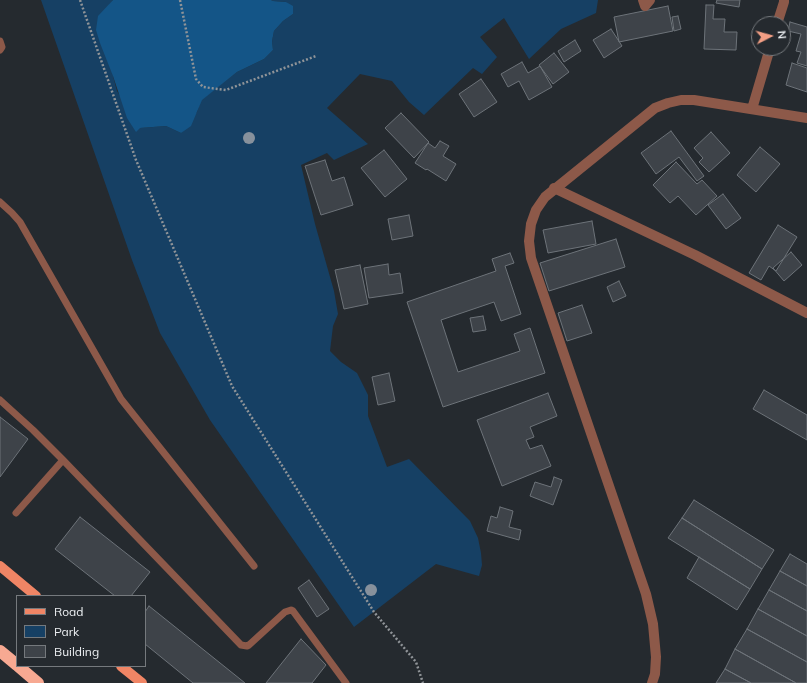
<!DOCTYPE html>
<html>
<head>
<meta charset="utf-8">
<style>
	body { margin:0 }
	#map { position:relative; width:807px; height:683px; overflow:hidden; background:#252a2f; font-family:Mulish,sans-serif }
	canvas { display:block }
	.legend { position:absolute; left:16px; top:595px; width:130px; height:72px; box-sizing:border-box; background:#252a2f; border:1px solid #75797d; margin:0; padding:5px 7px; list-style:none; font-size:12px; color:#eceff2 }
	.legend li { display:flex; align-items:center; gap:8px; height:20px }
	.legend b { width:20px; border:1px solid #75797d }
	.north { position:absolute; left:751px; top:16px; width:40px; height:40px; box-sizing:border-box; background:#252a2f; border:1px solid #75797d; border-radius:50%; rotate:84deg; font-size:11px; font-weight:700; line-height:16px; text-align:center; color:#eceff2 }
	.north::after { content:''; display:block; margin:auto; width:14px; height:18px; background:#f39f85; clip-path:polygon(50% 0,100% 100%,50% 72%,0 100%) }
</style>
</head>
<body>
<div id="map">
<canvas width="807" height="683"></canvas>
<ul class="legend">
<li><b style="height:5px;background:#f08565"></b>Road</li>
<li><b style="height:11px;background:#164064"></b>Park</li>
<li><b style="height:11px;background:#3e4349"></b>Building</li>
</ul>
<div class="north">N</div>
</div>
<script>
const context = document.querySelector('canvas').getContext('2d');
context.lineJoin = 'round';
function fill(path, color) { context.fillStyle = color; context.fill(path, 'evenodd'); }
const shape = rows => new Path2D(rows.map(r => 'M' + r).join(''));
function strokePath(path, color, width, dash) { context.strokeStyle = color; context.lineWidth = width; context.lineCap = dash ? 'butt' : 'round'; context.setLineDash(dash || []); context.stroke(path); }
const green = shape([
	[41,0,113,0,109,5,113,76,117,91,140,128,166,126,181,133,197,112,201,100,237,72,264,59,273,50,272,41,274,31,283,21,293,14,286,2,273,1,271,0,598,0,596,13,561,29,529,59,504,18,480,37,497,57,482,74,473,68,424,115,409,102,392,81,360,74,327,108,368,144,334,160,327,153,301,165,315,224,334,291,338,314,333,326,330,351,341,362,357,373,368,395,368,416,387,467,409,459,470,521,478,538,481,553,482,565,479,576,436,564,354,627,210,420,160,333,132,260]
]);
const forest = shape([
	[113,0,271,0,273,1,286,2,293,6,293,14,283,21,274,31,272,41,273,50,264,59,237,72,202,100,191,126,181,133,166,126,140,128,136,132,127,118,113,76,100,43,96,30,98,16]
]);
const building = shape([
	[717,0,740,0,739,7,716,3,717,0],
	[706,5,714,5,713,19,725,19,724,32,737,32,736,50,704,49,706,5],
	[668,6,673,31,619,42,614,17,668,6],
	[678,16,681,29,674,31,672,17,678,16],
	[790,22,807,27,807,66,797,63,801,52,796,51,801,34,788,31,790,22],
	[611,29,622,46,604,58,593,40,611,29],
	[575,40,581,51,564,62,558,51,575,40],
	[554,53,569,72,553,84,539,65,554,53],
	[522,62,528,73,540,66,552,87,529,100,519,81,508,87,501,74,522,62],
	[792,63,807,68,807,92,786,85,792,63],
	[481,79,497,102,474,117,459,94,481,79],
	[401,113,429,142,414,158,385,128,401,113],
	[671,131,704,176,697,181,679,157,656,174,641,153,671,131],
	[711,132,730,153,709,172,699,162,703,158,694,148,711,132],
	[440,141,449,146,443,156,456,164,446,181,427,169,426,170,415,163,428,143,435,148,440,141],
	[760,147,780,164,756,192,737,175,760,147],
	[384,150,407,179,385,197,361,168,384,150],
	[325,160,332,181,344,177,353,205,321,215,305,166,325,160],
	[676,162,697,184,702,180,717,196,696,215,678,196,670,203,653,185,676,162],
	[723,194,741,218,726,229,708,205,723,194],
	[409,215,413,236,392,240,388,219,409,215],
	[592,221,596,244,548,253,543,230,592,221],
	[778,225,797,237,776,271,769,266,761,280,749,273,778,225],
	[616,239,625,267,549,291,540,263,616,239],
	[791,252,802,265,784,281,773,268,791,252],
	[510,253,514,263,505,266,521,314,501,321,494,302,441,320,458,372,520,351,514,334,530,328,545,373,443,407,407,302,496,271,492,259,510,253],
	[388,264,389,275,400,273,403,293,369,298,364,268,388,264],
	[360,265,368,304,344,309,335,270,360,265],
	[619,281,626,296,613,302,607,287,619,281],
	[582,305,592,333,567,341,558,313,582,305],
	[483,316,486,330,473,332,470,318,483,316],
	[389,373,395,401,378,405,372,377,389,373],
	[764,390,807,415,807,440,753,409,764,390],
	[548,393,557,416,530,427,534,437,526,440,530,449,542,445,551,466,502,486,477,420,548,393],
	[0,417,28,439,0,477,0,417],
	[554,477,562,480,553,505,530,496,535,482,551,487,554,477],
	[694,500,774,550,762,569,682,518,694,500],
	[500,507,513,511,509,527,521,530,519,540,487,531,491,516,497,518,500,507],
	[80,517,150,572,131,596,115,596,55,549,80,517],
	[682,518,762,569,750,589,668,538,682,518],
	[790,554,807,564,807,586,780,571,790,554],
	[699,557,750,589,737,610,687,578,699,557],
	[780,571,807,586,807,611,769,590,780,571],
	[309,580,329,609,317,617,298,588,309,580],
	[769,590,807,611,807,636,758,609,769,590],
	[149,606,245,683,193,683,145,644,145,612,149,606],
	[758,609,807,636,807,662,747,629,758,609],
	[747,629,807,662,807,683,796,683,735,649,747,629],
	[301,639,326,665,312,683,266,683,301,639],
	[735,649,796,683,751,683,725,669,735,649],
	[725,669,751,683,716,683,725,669]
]);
const path = shape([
	[80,0,136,160,232,386,374,612,416,662,423,683],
	[180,0,196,79,203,87,226,90,316,56]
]);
const service = shape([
	[0,41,2,47,0,50],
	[0,202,12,213,20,222,121,399,254,566],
	[0,400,33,430,63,460,241,645,247,646,249,645,285,612,291,610,293,611,346,683],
	[16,513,63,460]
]);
const minor = shape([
	[643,0,645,6,650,0],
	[777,24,784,2,784,0],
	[752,109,770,48],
	[554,188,695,255,807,313],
	[652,683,655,674,656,657,653,624,646,594,531,258,529,241,531,224,536,210,545,197,655,108,668,103,681,100,694,100,807,118]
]);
const primary = shape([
	[0,566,36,596],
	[121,666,142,683]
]);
const motorway = shape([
	[0,651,17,665],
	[18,666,38,683]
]);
const trees = [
	[249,138],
	[371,590]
];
fill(green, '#164064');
fill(forest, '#145587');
fill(building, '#3e4349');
strokePath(building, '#6d7379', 1);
strokePath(path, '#909498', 2.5, [2, 2]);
strokePath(service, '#8d5949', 7);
strokePath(minor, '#8d5949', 10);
strokePath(primary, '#f08565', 10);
strokePath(motorway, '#f7a992', 12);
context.fillStyle = '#87919c';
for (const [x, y] of trees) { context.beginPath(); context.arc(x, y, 6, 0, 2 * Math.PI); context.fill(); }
</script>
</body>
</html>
